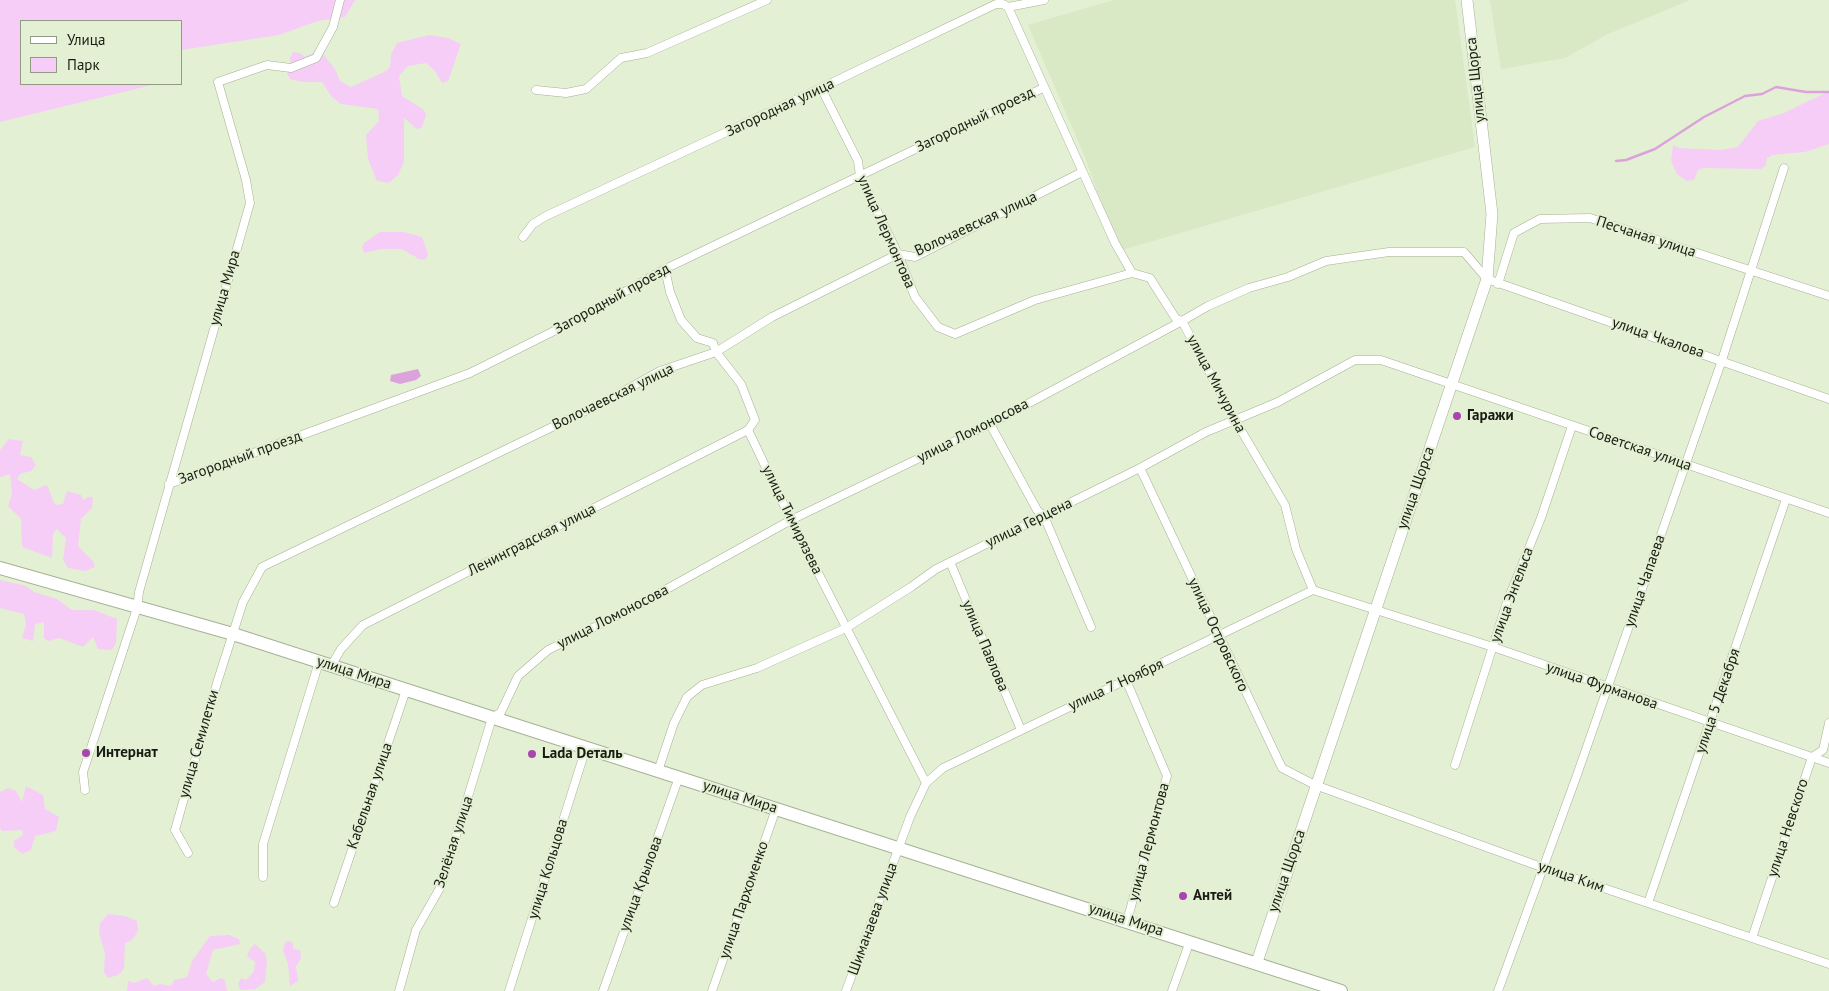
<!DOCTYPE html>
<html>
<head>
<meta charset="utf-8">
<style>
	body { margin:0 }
	#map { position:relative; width:1829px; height:991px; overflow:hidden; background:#e4f0d4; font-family:"PT Sans",sans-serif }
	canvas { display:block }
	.legend { position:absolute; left:20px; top:20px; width:162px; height:65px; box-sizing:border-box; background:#e4f0d4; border:1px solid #929b86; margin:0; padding:6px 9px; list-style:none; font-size:15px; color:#181c12 }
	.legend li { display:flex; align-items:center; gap:10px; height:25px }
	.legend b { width:25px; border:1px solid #929b86 }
</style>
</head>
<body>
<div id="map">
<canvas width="1829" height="991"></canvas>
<ul class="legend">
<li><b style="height:6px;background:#fff"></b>Улица</li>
<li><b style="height:14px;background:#f6cdf6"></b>Парк</li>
</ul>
</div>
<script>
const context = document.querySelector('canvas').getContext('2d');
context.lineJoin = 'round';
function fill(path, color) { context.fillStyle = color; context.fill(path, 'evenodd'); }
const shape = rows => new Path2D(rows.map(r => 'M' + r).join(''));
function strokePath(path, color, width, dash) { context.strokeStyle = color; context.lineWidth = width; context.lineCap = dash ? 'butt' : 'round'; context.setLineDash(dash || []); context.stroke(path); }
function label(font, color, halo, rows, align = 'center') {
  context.font = font + ' "PT Sans",sans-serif'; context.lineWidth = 4; context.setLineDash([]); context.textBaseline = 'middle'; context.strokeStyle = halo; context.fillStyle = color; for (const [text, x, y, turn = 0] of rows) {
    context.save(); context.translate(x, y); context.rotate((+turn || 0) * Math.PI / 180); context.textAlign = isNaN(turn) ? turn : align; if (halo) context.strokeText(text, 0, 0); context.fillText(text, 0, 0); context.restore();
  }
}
const built = shape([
	[1114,0,1455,0,1475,147,1122,250,1109,225,1085,157,1028,25],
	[1490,0,1690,0,1608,34,1565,58,1501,69]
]);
const green = shape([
	[0,0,355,0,345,17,318,21,279,35,181,50,181,21,21,21,21,84,156,84,0,122],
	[429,35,448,38,461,44,448,81,442,83,435,71,426,63,408,66,399,76,402,96,424,110,426,115,422,127,417,129,404,118,404,162,398,175,389,183,377,181,368,159,366,135,379,121,378,109,341,104,332,97,322,82,303,82,290,79,287,73,291,68,290,58,293,52,300,53,305,57,322,48,323,54,335,69,340,81,351,87,386,71,390,67,391,54,397,43],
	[1829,91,1829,144,1805,152,1772,155,1767,158,1766,165,1761,169,1704,168,1698,170,1694,180,1687,181,1677,174,1671,161,1673,145,1679,148,1720,150,1738,147,1758,121,1784,113],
	[380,232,404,232,422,237,428,254,425,260,419,259,402,249,382,249,364,253,362,247,364,243],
	[9,439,23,441,20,455,31,457,36,465,31,471,20,474,17,479,34,490,47,485,54,503,57,505,63,504,67,491,81,495,83,500,88,497,93,497,92,508,81,519,78,546,93,561,95,567,85,571,68,568,63,560,66,538,57,529,53,534,52,558,22,547,21,519,8,506,12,494,10,474,0,477,0,450],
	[0,580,26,586,34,592,57,599,72,610,94,610,117,619,116,643,112,650,98,649,93,637,83,647,59,638,48,641,44,638,44,622,35,624,33,641,22,638,26,624,24,614,0,608],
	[26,786,43,795,45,809,59,817,56,831,35,836,31,850,22,854,14,847,14,841,23,835,22,830,2,831,0,828,0,792,8,788,16,791,22,802],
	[108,914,125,916,137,921,138,931,132,940,125,943,124,969,118,975,108,978,104,972,105,953,99,933,100,923],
	[229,935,239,939,240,944,213,950,206,974,213,982,221,978,225,980,227,991,127,991,128,981,134,983,147,978,154,986,160,984,171,986,174,980,187,977,192,961,210,936],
	[290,941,293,943,293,949,300,950,301,958,296,966,298,981,290,986,288,964,283,951,285,942],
	[255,944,265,953,267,961,265,982,255,989,240,990,238,984,241,978,246,980,254,971,255,962,247,956,250,949]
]);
const water = shape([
	[418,369,421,376,416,380,400,384,390,381,391,375]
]);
const stream = shape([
	[1616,161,1626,160,1655,149,1704,117,1745,96,1762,94,1776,87,1806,92,1829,92]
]);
const street = shape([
	[1008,7,1115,243,1132,273,1150,278,1176,319,1182,321,1235,420,1285,505,1296,549,1313,590],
	[821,88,858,161,860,176,898,254,915,297,938,327,955,334,1035,300,1132,273],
	[536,90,566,93,586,89,621,58,647,53,767,0],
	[523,237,533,224,546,216,821,88,996,4,1003,4,1008,7,1044,0],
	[665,269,670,292,681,320,697,338,713,343,716,352,741,384,755,420,748,430,791,520,926,783],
	[1498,284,1514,233,1540,219,1590,218,1829,296],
	[990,424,1037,510,1044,516,1091,627],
	[1140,468,1282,768,1315,785,1544,868,1829,964],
	[169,484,470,373,566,325,665,269,1043,88],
	[950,562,1021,730],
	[331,666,341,649,363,625,748,430],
	[1126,680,1167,776,1127,921],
	[1455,765,1507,602,1541,518,1572,426],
	[658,771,674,723,687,697,702,685,757,668,846,628,911,587,936,569,1140,468,1206,432,1278,402,1355,360,1381,360,1829,513],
	[85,790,83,772,137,608,139,592,250,203,246,180,218,82,267,65,291,68,316,58,333,27,340,0],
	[188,853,175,830,217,683,243,602,262,567,604,402,660,371,716,352,772,317,898,254,915,257,1082,172],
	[263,877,263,844,319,662],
	[334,903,406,690],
	[1648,903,1786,499],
	[1752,938,1812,757,1823,750,1829,723],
	[399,991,416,930,440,888,492,718,501,712,518,676,548,650,629,610,791,520,990,424,1182,321,1208,306,1249,288,1288,277,1326,261,1389,252,1464,252,1487,279,1829,399],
	[509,991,586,748],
	[603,991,679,777],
	[712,991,776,809],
	[846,991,910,817,926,783,943,768,1313,590,1493,647,1829,763],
	[1172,991,1190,941],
	[1498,991,1577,775,1722,360,1784,168]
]);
const secondary = shape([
	[1257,962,1487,279,1492,214,1467,0]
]);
const primary = shape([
	[0,568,233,634,1341,991]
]);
const markers = [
	[1457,416,5,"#a946ad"],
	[86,753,5,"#a946ad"],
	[532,754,5,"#a946ad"],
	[1183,896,5,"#a946ad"]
];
const streetNames = [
	["улица Щорса",1476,80,-96],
	["Загородная улица",780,108,-25],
	["Загородный проезд",975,120,-26],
	["Волочаевская улица",976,224,-25],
	["улица Лермонтова",886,232,66],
	["Песчаная улица",1646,237,18],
	["улица Мира",225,288,-74],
	["Загородный проезд",612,299,-29],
	["улица Чкалова",1658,338,19],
	["улица Мичурина",1216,384,62],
	["Волочаевская улица",613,397,-26],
	["улица Ломоносова",973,431,-27],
	["Советская улица",1640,449,19],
	["Загородный проезд",240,458,-20],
	["улица Щорса",1416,488,-71],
	["улица Тимирязева",792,520,64],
	["улица Герцена",1029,523,-26],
	["Ленинградская улица",532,540,-27],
	["улица Чапаева",1645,581,-71],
	["улица Энгельса",1512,595,-70],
	["улица Ломоносова",613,617,-27],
	["улица Островского",1218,635,65],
	["улица Павлова",985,646,67],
	["улица Мира",354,673,18],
	["улица 7 Ноября",1116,685,-25],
	["улица Фурманова",1602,686,19],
	["улица 5 Декабря",1718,701,-71],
	["улица Семилетки",199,744,-74],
	["Кабельная улица",370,796,-71],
	["улица Мира",740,797,18],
	["улица Невского",1788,828,-72],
	["Зелёная улица",454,842,-72],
	["улица Лермонтова",1149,842,-75],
	["улица Кольцова",548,869,-73],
	["улица Щорса",1287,871,-71],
	["улица Ким",1571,877,19],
	["улица Крылова",641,884,-70],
	["улица Пархоменко",744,900,-71],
	["Шиманаева улица",873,919,-70],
	["улица Мира",1126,920,18]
];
const poiNames = [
	["Гаражи",1467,416],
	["Интернат",96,753],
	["Lada Dеталь",542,754],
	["Антей",1193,896]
];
fill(built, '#d9e8c5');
fill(green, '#f6cdf6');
fill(water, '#dba2dc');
strokePath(stream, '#dba2dc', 2.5);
strokePath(street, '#a6b096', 9);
strokePath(secondary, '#a6b096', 12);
strokePath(primary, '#a6b096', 14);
strokePath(street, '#fff', 8);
strokePath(secondary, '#fff', 11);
strokePath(primary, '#fff', 12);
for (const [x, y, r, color] of markers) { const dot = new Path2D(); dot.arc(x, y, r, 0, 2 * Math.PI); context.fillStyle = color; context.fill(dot); strokePath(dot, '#e4f0d4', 2); }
label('15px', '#181c12', '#e4f0d4', streetNames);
label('bold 15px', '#181c12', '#e4f0d4', poiNames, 'left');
</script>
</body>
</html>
